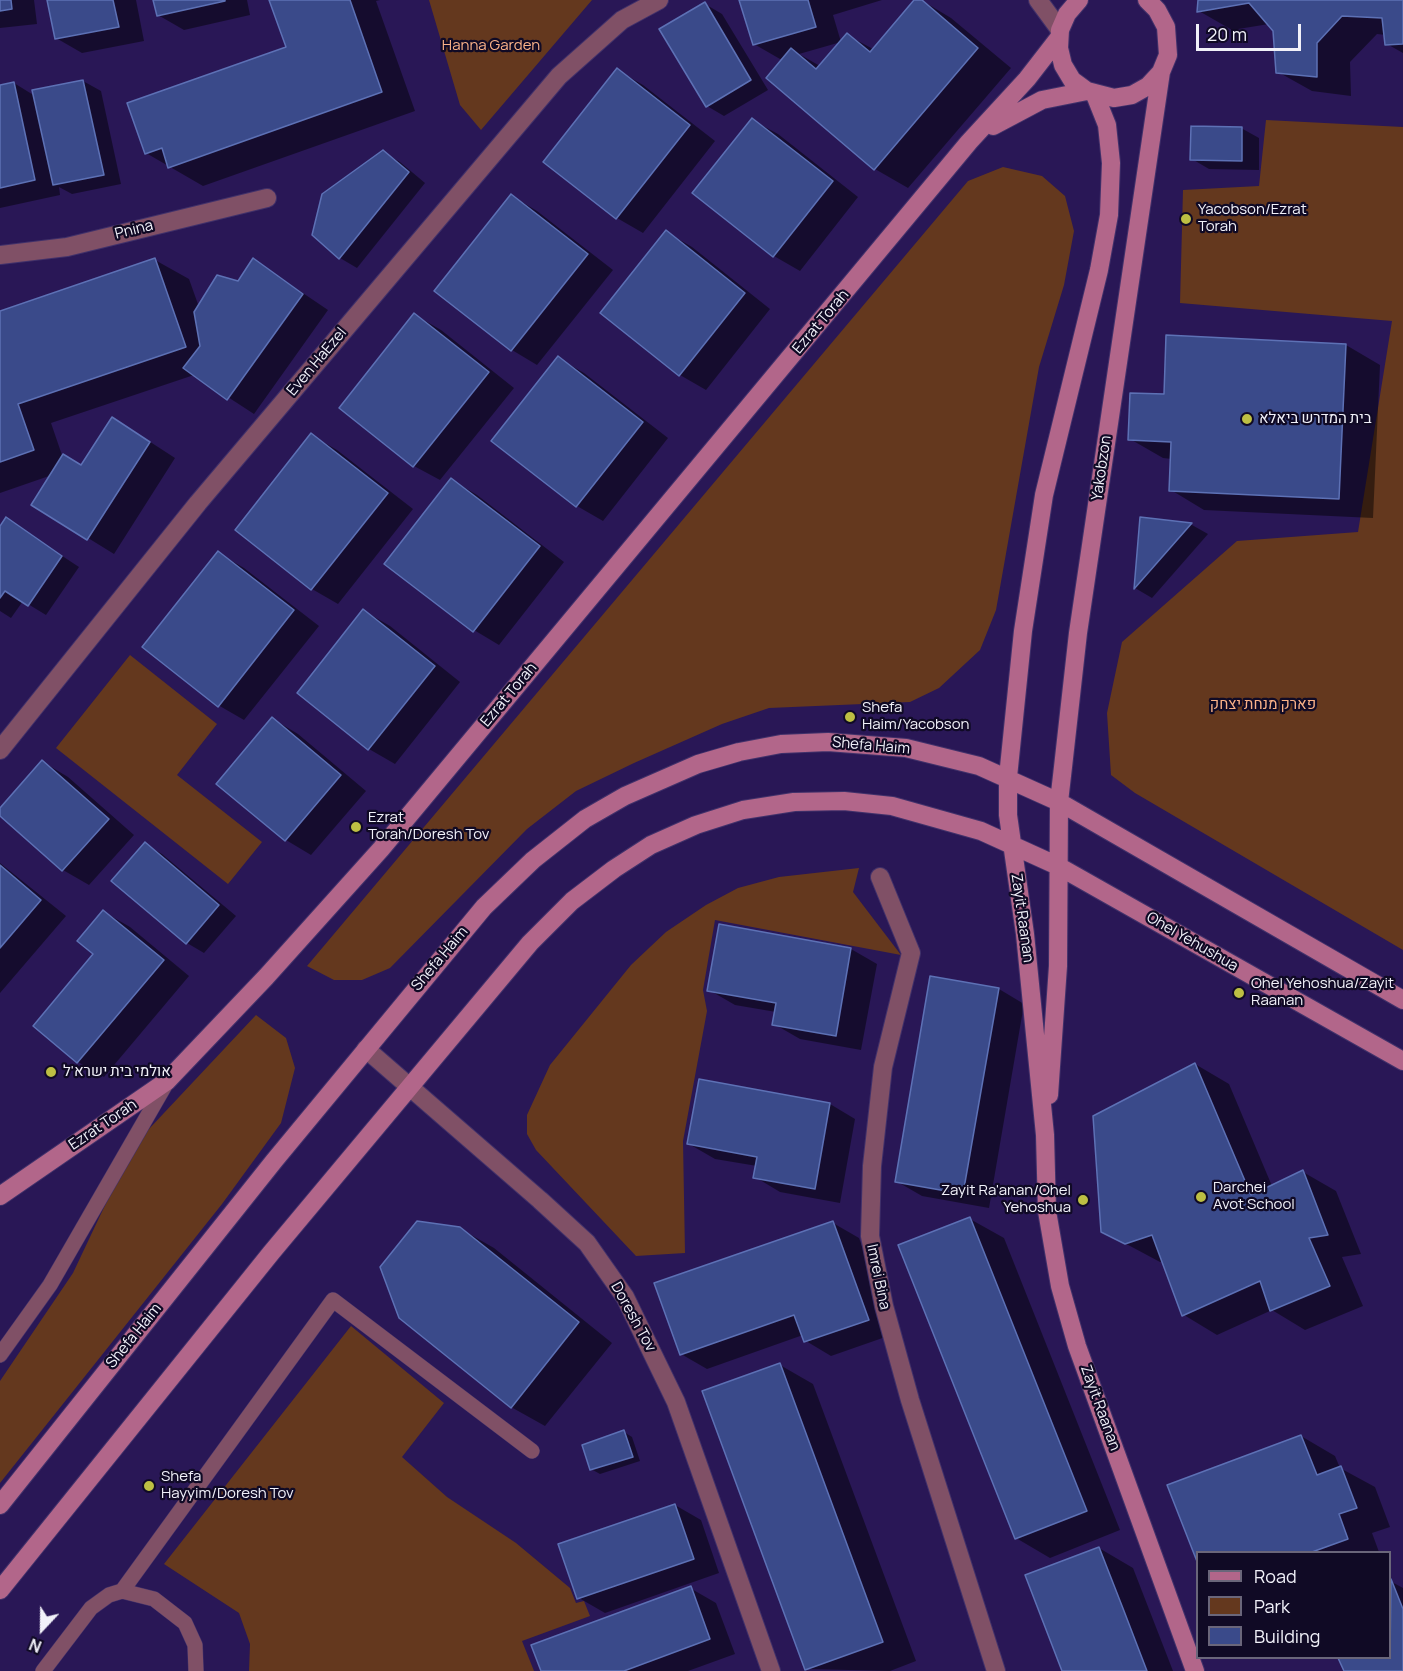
<!DOCTYPE html>
<html>
<head>
<meta charset="utf-8">
<style>
	body { margin:0 }
	#map { position:relative; width:1403px; height:1671px; overflow:hidden; background:#291756; font-family:Manrope,sans-serif }
	canvas { display:block }
	.legend { position:absolute; left:1196px; top:1551px; width:195px; height:108px; box-sizing:border-box; background:#100a25; border:2px solid #6a667a; margin:0; padding:8px 10px; list-style:none; font-size:18px; color:#f1f1f9 }
	.legend li { display:flex; align-items:center; gap:12px; height:30px }
	.legend b { width:30px; border:2px solid #6a667a }
	.north { position:absolute; left:12px; top:1599px; width:60px; height:60px; -webkit-text-stroke:4px #100a25; paint-order:stroke; rotate:202deg; font-size:16px; font-weight:700; line-height:24px; text-align:center; color:#f1f1f9 }
	.north::after { content:''; display:block; margin:auto; width:21px; height:27px; background:#f1f1f9; clip-path:polygon(50% 0,100% 100%,50% 72%,0 100%) }
	.scale { position:absolute; left:1196px; top:24px; width:105px; height:27px; box-sizing:border-box; border:3px solid #f1f1f9; border-top:0; padding-left:8px; font-size:18px; line-height:21px; white-space:nowrap; color:#f1f1f9; -webkit-text-stroke:4px #100a25; paint-order:stroke }
</style>
</head>
<body>
<div id="map">
<canvas width="1403" height="1671"></canvas>
<ul class="legend">
<li><b style="height:8px;background:#b2668a"></b>Road</li>
<li><b style="height:16px;background:#64381e"></b>Park</li>
<li><b style="height:16px;background:#3a4a8a"></b>Building</li>
</ul>
<div class="north">N</div>
<div class="scale">20 m</div>
</div>
<script>
const context = document.querySelector('canvas').getContext('2d');
context.lineJoin = 'round';
function fill(path, color) { context.fillStyle = color; context.fill(path, 'evenodd'); }
const shape = rows => new Path2D(rows.map(r => 'M' + r).join(''));
function strokePath(path, color, width, dash) { context.strokeStyle = color; context.lineWidth = width; context.lineCap = dash ? 'butt' : 'round'; context.setLineDash(dash || []); context.stroke(path); }
function label(font, color, halo, rows, align = 'center') {
  context.font = font + ' Manrope,Heebo,sans-serif'; context.lineWidth = 4.5; context.setLineDash([]); context.textBaseline = 'middle'; context.strokeStyle = halo; context.fillStyle = color; for (const [text, x, y, turn = 0] of rows) {
    context.save(); context.translate(x, y); context.rotate((+turn || 0) * Math.PI / 180); context.textAlign = isNaN(turn) ? turn : align; if (halo) context.strokeText(text, 0, 0); context.fillText(text, 0, 0); context.restore();
  }
}
const green = shape([
	[429,0,592,0,481,130,460,105],
	[1266,120,1403,127,1403,950,1135,793,1111,775,1107,713,1122,642,1237,541,1358,532,1392,321,1180,303,1183,190,1259,186],
	[1003,167,1042,176,1065,196,1074,231,1064,285,1039,367,996,610,980,650,939,688,910,702,769,708,722,724,634,763,576,791,527,829,390,968,362,980,334,980,307,966,968,181],
	[130,655,217,724,177,775,262,842,228,884,56,748],
	[859,868,853,892,901,955,715,920,703,990,707,1011,683,1141,685,1253,636,1256,536,1150,527,1134,527,1115,550,1065,631,965,666,932,706,905,738,888,779,877],
	[256,1015,286,1038,295,1068,281,1123,222,1204,0,1483,0,1381,73,1273,133,1146],
	[351,1326,444,1403,402,1457,447,1497,516,1543,570,1588,576,1603,584,1601,590,1616,522,1641,534,1671,249,1671,250,1644,239,1613,164,1564]
]);
const shadow = shape([
	[0,0,34,0,37,24,0,28],
	[48,0,136,0,144,41,82,53,56,38],
	[155,0,247,0,250,15,184,30,158,15],
	[271,0,380,0,376,1,415,111,203,186,146,153,288,48],
	[741,0,882,0,833,15,841,42,799,54,820,66,847,35,873,49,916,0,921,0,951,18,1011,68,908,188,875,169,785,58,780,59,754,44],
	[1199,0,1403,0,1403,53,1387,44,1386,35,1377,34,1350,62,1351,96,1312,91,1278,72,1274,30,1269,24,1232,30,1199,11],
	[705,4,722,14,768,90,724,116,707,106],
	[617,70,643,85,715,141,643,233,617,218,545,162],
	[83,81,101,91,121,184,72,194,59,187,60,195,0,208,0,86,14,83,35,96],
	[752,120,778,134,858,197,800,271,774,256],
	[1241,128,1259,138,1259,170,1209,169,1192,159],
	[383,152,400,162,425,183,357,268,340,258],
	[512,196,537,211,613,270,537,365,512,350],
	[666,232,692,247,770,309,706,390,680,375],
	[155,260,189,279,199,307,239,283,254,260,328,310,254,414,194,375,51,423,63,458,82,466,138,434,175,458,114,554,33,504,52,475,0,493,0,312],
	[415,315,441,330,514,388,440,480,414,466,341,408],
	[1346,345,1380,365,1373,518,1204,510,1171,490,1172,459,1163,458,1130,439,1166,396],
	[558,358,584,373,668,438,603,521,577,506,493,441],
	[311,435,337,450,413,509,338,604,312,589],
	[452,480,477,495,564,562,499,645,474,630],
	[1141,518,1192,525,1208,534,1152,598,1135,588],
	[6,519,79,567,46,615,23,601,11,618,0,611,0,529],
	[218,553,244,568,319,626,244,720,218,705],
	[364,611,390,626,460,682,395,764,369,749,299,693],
	[273,719,298,734,366,791,311,855,286,840],
	[43,762,68,777,134,835,89,885,63,870,0,814,0,810],
	[145,844,162,854,236,916,204,953,187,943],
	[0,863,66,916,0,993],
	[104,912,130,927,189,976,104,1077,78,1062,36,1025,95,954],
	[851,949,877,964,861,1050,800,1039,774,1024,776,1012,735,1005,709,990],
	[999,989,1024,1004,989,1208,922,1196,896,1181],
	[1195,1064,1229,1084,1272,1186,1303,1172,1336,1191,1361,1254,1342,1257,1363,1306,1305,1330,1272,1310,1217,1335,1184,1315,1164,1261,1160,1262,1102,1231],
	[830,1104,855,1119,840,1203,780,1192,755,1177,757,1166,715,1159,689,1144],
	[970,1219,1004,1238,1120,1530,1050,1558,1016,1538],
	[833,1223,859,1238,894,1334,831,1356,806,1341,803,1335,707,1369,681,1354],
	[459,1228,494,1248,612,1343,545,1426,511,1407],
	[780,1365,813,1384,916,1661,890,1671,807,1669,704,1392],
	[624,1432,632,1437,640,1461,600,1474,591,1469],
	[1301,1436,1335,1456,1340,1468,1375,1487,1390,1527,1372,1533,1379,1552,1198,1552,1169,1486],
	[675,1505,701,1520,719,1573,605,1613,579,1598],
	[1099,1548,1133,1568,1173,1671,1064,1671],
	[1390,1581,1403,1588,1403,1671,1346,1671,1340,1658,1390,1658],
	[690,1588,716,1603,735,1654,688,1671,542,1671]
]);
const building = shape([
	[0,0,11,0,12,9,0,11,0,0],
	[47,0,113,0,119,27,55,39,47,0],
	[153,0,225,0,225,1,157,16,153,0],
	[269,0,350,0,382,92,168,168,162,148,145,154,127,103,286,47,269,0],
	[739,0,808,0,816,27,753,45,739,0],
	[914,0,922,0,978,48,874,170,766,78,791,48,816,69,847,33,870,52,914,0],
	[1198,0,1403,0,1403,44,1385,45,1382,18,1342,16,1317,43,1317,77,1276,73,1273,31,1249,3,1197,12,1198,0],
	[705,2,751,80,706,107,659,29,705,2],
	[617,68,690,125,616,219,543,162,617,68],
	[83,80,104,175,53,185,32,90,83,80],
	[14,82,35,180,0,188,0,85,14,82],
	[752,118,833,181,773,257,692,193,752,118],
	[1191,126,1242,127,1242,161,1190,160,1191,126],
	[383,150,409,172,339,259,312,235,322,194,383,150],
	[511,194,588,254,511,351,434,291,511,194],
	[666,230,745,293,679,376,600,313,666,230],
	[155,258,186,347,18,404,34,450,0,462,0,311,155,258],
	[253,258,303,294,227,400,183,368,200,346,194,312,217,275,238,281,253,258],
	[414,313,489,372,413,467,339,408,414,313],
	[1166,335,1346,344,1339,499,1169,491,1171,442,1128,440,1130,393,1164,394,1166,335],
	[558,356,643,422,576,507,491,441,558,356],
	[112,417,150,442,87,540,31,505,63,454,81,465,112,417],
	[311,433,388,493,311,590,235,530,311,433],
	[451,478,540,546,473,632,384,564,451,478],
	[6,517,62,556,28,606,5,591,0,598,0,526,6,517],
	[1140,517,1192,523,1134,589,1140,517],
	[218,551,294,610,218,707,142,647,218,551],
	[363,609,435,666,368,750,297,693,363,609],
	[272,717,341,775,285,841,216,784,272,717],
	[42,760,109,819,62,871,0,816,0,808,42,760],
	[145,842,219,905,186,944,111,881,145,842],
	[0,865,41,900,0,948,0,865],
	[103,910,164,960,77,1063,33,1026,93,954,77,941,103,910],
	[719,924,851,948,836,1036,772,1025,776,1003,707,991,719,924],
	[930,976,999,988,963,1194,895,1182,930,976],
	[1195,1063,1251,1195,1303,1170,1328,1235,1309,1238,1330,1286,1270,1311,1260,1281,1182,1316,1152,1235,1125,1244,1101,1232,1093,1116,1195,1063],
	[699,1079,830,1103,815,1189,753,1178,757,1157,687,1144,699,1079],
	[970,1217,1087,1511,1015,1539,898,1245,970,1217],
	[417,1221,460,1227,579,1322,511,1408,399,1318,380,1267,417,1221],
	[833,1221,869,1320,804,1342,794,1315,680,1355,654,1283,833,1221],
	[780,1363,883,1642,805,1670,702,1391,780,1363],
	[624,1430,633,1457,590,1470,582,1445,624,1430],
	[1301,1435,1317,1475,1341,1466,1357,1508,1339,1514,1348,1539,1312,1552,1198,1552,1198,1564,1167,1485,1301,1435],
	[675,1504,694,1559,577,1599,558,1544,675,1504],
	[1099,1547,1124,1611,1147,1671,1062,1671,1025,1575,1099,1547],
	[1391,1579,1403,1609,1403,1671,1344,1671,1338,1658,1390,1658,1391,1579],
	[691,1586,710,1639,624,1671,541,1671,531,1645,691,1586]
]);
const lane = shape([
	[0,1355,50,1285,167,1082],
	[122,1591,333,1300,532,1451],
	[43,1671,91,1608,109,1595,122,1591,154,1599,185,1623,195,1645,196,1671]
]);
const street = shape([
	[1038,0,1060,30],
	[0,255,67,247,267,198],
	[0,750,198,503,559,76,622,20,659,0],
	[880,877,911,953,883,1067,872,1166,870,1236,884,1306,910,1400,996,1671],
	[366,1049,540,1200,587,1243,625,1297,676,1402,771,1671]
]);
const secondary = shape([
	[1079,0,1067,14,1060,30,1059,48,1063,65,1072,80,1087,91,1114,98,1132,95,1148,86,1161,72,1168,55,1166,27,1157,10,1147,0],
	[1095,95,1107,125,1111,163,1109,215,1099,270,1044,495,1023,631,1008,777,1008,815,1025,934,1045,1135,1047,1211,1060,1286,1077,1346,1195,1671],
	[993,126,1042,100,1087,91],
	[1049,1095,1058,966,1059,802,1063,767,1078,633,1161,72],
	[0,1196,167,1081,266,977,381,849,969,142,1027,79,1058,39],
	[0,1505,274,1161,484,907,533,860,585,819,625,796,698,764,739,752,781,744,828,742,906,748,979,766,1059,802,1403,1000],
	[0,1590,271,1253,530,943,572,901,614,869,651,845,696,825,743,810,794,802,844,801,892,806,981,831,1058,866,1403,1061]
]);
const markers = [
	[1186,219,6,"#bdbf43"],
	[1247,419,6,"#bdbf43"],
	[850,717,6,"#bdbf43"],
	[356,827,6,"#bdbf43"],
	[1239,993,6,"#bdbf43"],
	[51,1072,6,"#bdbf43"],
	[1201,1197,6,"#bdbf43"],
	[1083,1200,6,"#bdbf43"],
	[149,1486,6,"#bdbf43"]
];
const parkNames = [
	["Hanna Garden",491,46],
	["פארק מנחת יצחק",1263,705]
];
const poiNames = [
	["Yacobson/Ezrat",1198,210],
	["Torah",1198,227],
	["בית המדרש ביאלא",1259,419],
	["Shefa",862,708],
	["Haim/Yacobson",862,725],
	["Ezrat",368,818],
	["Torah/Doresh Tov",368,835],
	["Ohel Yehoshua/Zayit",1251,984],
	["Raanan",1251,1001],
	["אולמי בית ישרא'ל",63,1072],
	["Darchei",1213,1188],
	["Avot School",1213,1205],
	["Zayit Ra'anan/Ohel",1071,1191,"right"],
	["Yehoshua",1071,1208,"right"],
	["Shefa",161,1477],
	["Hayyim/Doresh Tov",161,1494]
];
const streetNames = [
	["Pnina",134,230,-14],
	["Ezrat Torah",821,322,-50],
	["Even HaEzel",317,362,-50],
	["Yakobzon",1102,468,-82],
	["Ezrat Torah",509,695,-50],
	["Shefa Haim",871,746,5],
	["Zayit Raanan",1022,918,82],
	["Ohel Yehushua",1192,942,30],
	["Shefa Haim",440,959,-50],
	["Ezrat Torah",103,1125,-34],
	["Imrei Bina",878,1277,78],
	["Doresh Tov",633,1317,61],
	["Shefa Haim",134,1336,-51],
	["Zayit Raanan",1100,1408,70]
];
fill(green, '#64381e');
fill(shadow, '#0007');
fill(building, '#3a4a8a');
strokePath(building, '#5d71b5', 1.5);
strokePath(lane, '#41316a', 16);
strokePath(street, '#41316a', 20);
strokePath(secondary, '#41316a', 20);
strokePath(lane, '#805066', 15);
strokePath(street, '#805066', 18);
strokePath(secondary, '#b2668a', 18);
for (const [x, y, r, color] of markers) { const dot = new Path2D(); dot.arc(x, y, r, 0, 2 * Math.PI); context.fillStyle = color; context.fill(dot); strokePath(dot, '#100a25', 2); }
label('15px', '#fbb288', '#100a25', parkNames);
label('15px', '#f1f1f9', '#100a25', poiNames, 'left');
label('15px', '#f1f1f9', '#100a25', streetNames);
</script>
</body>
</html>
